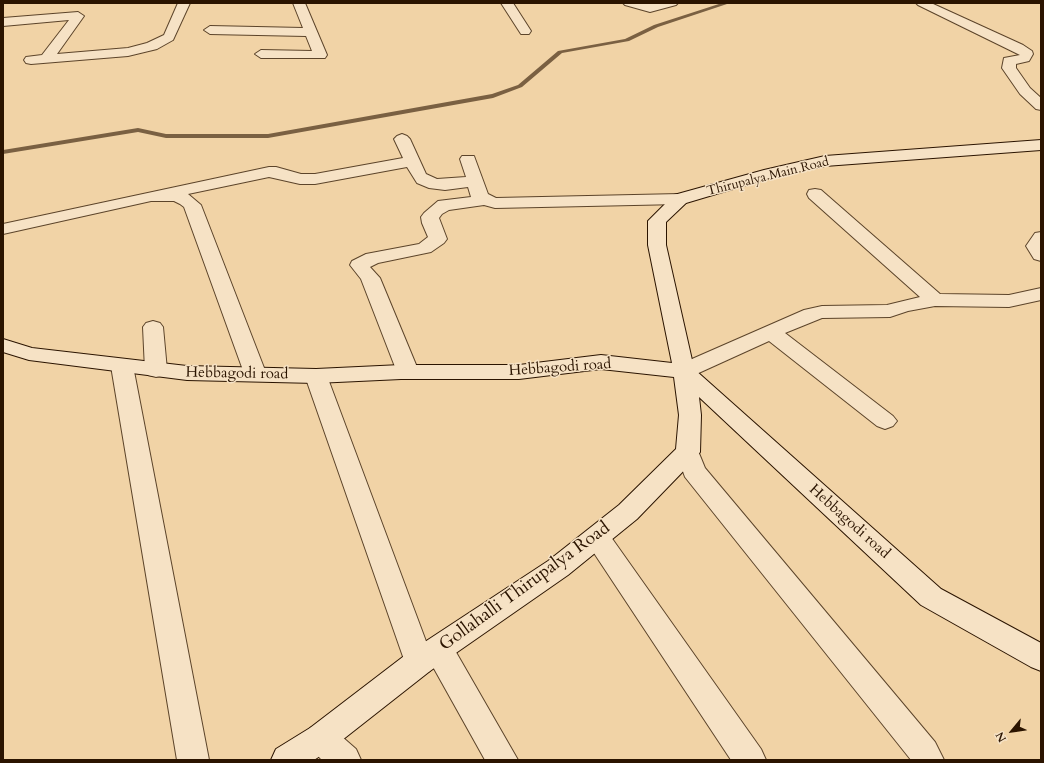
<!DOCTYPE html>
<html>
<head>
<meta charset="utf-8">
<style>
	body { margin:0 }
	#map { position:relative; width:1044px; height:763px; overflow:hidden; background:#f1d3a6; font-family:Cardo,serif }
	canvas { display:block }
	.frame { position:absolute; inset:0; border:4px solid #2b1400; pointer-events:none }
	.north { position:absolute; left:992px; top:711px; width:40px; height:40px; -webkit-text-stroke:3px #f6e2c5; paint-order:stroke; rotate:241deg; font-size:11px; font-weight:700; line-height:16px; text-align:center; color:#2b1400 }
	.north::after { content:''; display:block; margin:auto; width:14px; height:18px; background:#2b1400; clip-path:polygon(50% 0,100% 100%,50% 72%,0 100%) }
</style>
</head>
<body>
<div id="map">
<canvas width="1044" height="763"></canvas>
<div class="frame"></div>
<div class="north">N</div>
</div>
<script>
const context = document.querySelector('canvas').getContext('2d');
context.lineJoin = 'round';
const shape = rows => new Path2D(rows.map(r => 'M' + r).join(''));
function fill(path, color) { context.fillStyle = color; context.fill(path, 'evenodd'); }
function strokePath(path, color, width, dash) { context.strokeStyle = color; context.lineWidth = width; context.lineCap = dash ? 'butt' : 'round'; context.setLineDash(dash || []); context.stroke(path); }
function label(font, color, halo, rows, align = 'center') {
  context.font = font + ' Cardo,serif'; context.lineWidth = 3; context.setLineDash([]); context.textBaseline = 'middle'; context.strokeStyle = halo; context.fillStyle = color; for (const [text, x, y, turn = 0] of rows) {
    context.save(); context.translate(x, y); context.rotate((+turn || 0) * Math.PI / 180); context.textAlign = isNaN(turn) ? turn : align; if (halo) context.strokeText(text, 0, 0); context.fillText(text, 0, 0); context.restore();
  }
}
const stream = shape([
	[722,3,730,3,658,27,629,41,562,53,522,87,493,98,268,138,166,138,138,132,3,154,3,150,138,128,166,134,268,134,492,94,518,85,558,51,625,39,654,25,722,3]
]);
const street = shape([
	[178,3,190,3,173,40,157,49,128,56,31,64,26,63,24,60,26,57,42,55,69,20,3,26,3,18,78,12,84,16,57,54,128,48,147,43,164,35,178,3],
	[293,3,305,3,327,55,325,58,261,58,255,54,261,50,312,51,306,36,210,34,204,30,210,26,303,28,293,3],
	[501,3,513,3,531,31,529,34,521,34,501,3],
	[623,3,650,4,678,3,676,5,650,12,625,5,623,3],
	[916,3,931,3,1023,45,1032,51,1033,54,1029,61,1016,64,1016,68,1030,88,1041,98,1041,110,1036,109,1020,94,1002,68,1004,58,1020,55,918,5,916,3],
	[402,134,407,136,410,139,426,174,437,179,466,177,460,159,462,156,474,156,488,194,496,198,680,194,686,195,688,199,686,203,680,204,495,208,484,205,449,210,442,214,439,218,447,239,444,243,431,252,378,263,370,267,380,278,419,372,416,377,408,379,400,377,397,372,361,279,350,265,352,261,366,254,419,244,428,237,422,223,421,217,424,213,438,201,471,197,468,187,445,190,429,188,417,183,407,167,315,184,300,184,269,177,188,194,201,205,266,373,263,378,255,380,247,378,244,373,184,207,180,204,174,201,151,201,3,234,3,224,269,167,276,167,301,174,315,174,403,158,394,139,397,136,402,134],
	[815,189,821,190,940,294,1009,295,1041,288,1041,300,1009,307,935,306,908,311,890,317,822,318,785,333,893,416,897,421,893,426,885,429,877,426,769,341,692,376,684,378,676,376,673,371,676,366,804,310,822,306,887,305,920,297,809,198,807,194,809,190,815,189],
	[1041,232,1041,261,1034,259,1026,246,1035,233,1041,232],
	[153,321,160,323,163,327,167,370,164,375,156,377,148,375,145,370,143,327,146,323,153,321],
	[122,359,130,361,133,366,209,760,177,760,111,366,114,361,122,359],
	[316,369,324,371,327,376,427,644,429,640,439,637,449,640,518,760,485,760,432,665,430,671,419,675,408,671,305,376,308,371,316,369],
	[688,444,696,446,705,468,935,742,944,760,911,760,685,477,676,452,680,446,688,444],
	[597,527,606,530,761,749,766,760,731,760,588,544,584,537,588,530,597,527],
	[321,724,332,728,356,749,361,760,322,760,310,748,305,738,310,728,321,724]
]);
const secondary = shape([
	[1041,140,1041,150,825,166,773,177,686,203,666,222,666,245,694,369,941,589,1041,643,1041,671,1031,667,921,605,699,397,701,415,700,452,696,458,637,519,568,575,430,671,332,748,314,760,271,760,276,749,310,728,408,653,548,561,619,505,676,449,679,415,674,377,601,369,519,379,401,379,316,383,187,380,29,360,3,352,3,339,32,348,187,366,316,369,401,365,519,365,601,355,672,363,648,245,648,221,674,195,764,170,825,156,1041,140]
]);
const farStreetnames = [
	["Thirupalya Main Road",768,177,-14]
];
const streetNames = [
	["Hebbagodi road",560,368,-4],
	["Hebbagodi road",237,374,1],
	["Hebbagodi road",849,522,42]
];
const nearStreetnames = [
	["Gollahalli Thirupalya Road",525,587,-36]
];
fill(stream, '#7a6042');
strokePath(street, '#5c442a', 2);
strokePath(secondary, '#2b1400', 2);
fill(street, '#f6e2c5');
fill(secondary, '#f6e2c5');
label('13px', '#2b1400', '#f6e2c5', farStreetnames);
label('15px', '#2b1400', '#f6e2c5', streetNames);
label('18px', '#2b1400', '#f6e2c5', nearStreetnames);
</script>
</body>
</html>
